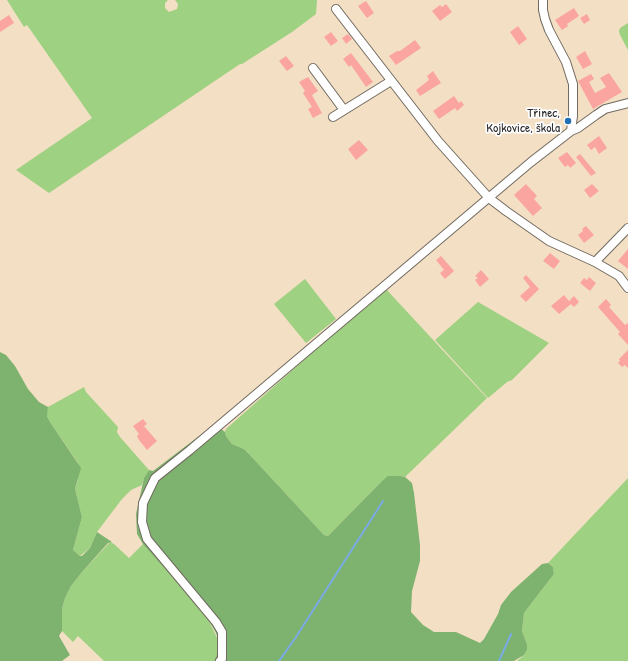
<!DOCTYPE html>
<html>
<head>
<meta charset="utf-8">
<style>
	body { margin:0 }
	canvas { display:block; background:#f3dfc3 }
</style>
</head>
<body>
<canvas width="628" height="661"></canvas>
<script>
const context = document.querySelector('canvas').getContext('2d');
context.lineJoin = 'round';
function fill(path, color) { context.fillStyle = color; context.fill(path, 'evenodd'); }
const shape = rows => new Path2D(rows.map(r => 'M' + r).join(''));
function strokePath(path, color, width, dash) { context.strokeStyle = color; context.lineWidth = width; context.lineCap = dash ? 'butt' : 'round'; context.setLineDash(dash || []); context.stroke(path); }
function label(font, color, halo, rows, align = 'center') {
  context.font = font + ' "Patrick Hand",sans-serif'; context.lineWidth = 3.5; context.setLineDash([]); context.textBaseline = 'middle'; context.strokeStyle = halo; context.fillStyle = color; for (const [text, x, y, turn = 0] of rows) {
    context.save(); context.translate(x, y); context.rotate((+turn || 0) * Math.PI / 180); context.textAlign = isNaN(turn) ? turn : align; if (halo) context.strokeText(text, 0, 0); context.fillText(text, 0, 0); context.restore();
  }
}
const green = shape([
	[7,0,168,0,165,3,165,8,169,12,177,9,178,4,175,0,317,0,316,14,292,32,242,64,240,64,49,193,16,170,92,118,27,25,24,27],
	[628,23,628,50,620,35,619,31,620,28],
	[305,279,336,319,306,343,274,304],
	[385,288,487,398,405,477,400,476,381,482,328,536,324,535,250,455,244,449,232,444,226,436,225,432,226,429],
	[478,302,549,343,512,380,507,382,488,398,435,340],
	[84,387,86,392,118,427,117,432,120,437,149,470,144,478,142,485,131,490,122,499,97,532,90,548,80,556,73,550,82,517,75,489,78,480,78,463,50,422,47,416,47,412,48,407],
	[628,478,628,661,517,661,524,655,527,650,527,644,522,631,524,613,554,574,553,567,548,563],
	[110,542,114,544,129,558,143,544,145,545,191,598,208,619,219,642,219,649,214,661,104,661,78,636,73,642,62,631,62,609,65,598,71,586,82,572]
]);
const forest = shape([
	[0,352,6,355,15,366,28,389,39,402,48,407,47,416,50,422,81,468,75,489,82,517,73,550,80,556,82,556,90,548,97,532,112,542,108,543,82,572,71,586,65,598,62,609,62,631,59,636,70,655,62,661,0,661],
	[220,428,225,432,226,436,232,444,244,449,250,455,324,535,328,536,381,482,388,476,400,476,405,477,412,483,414,493,420,545,420,561,412,591,411,612,423,625,434,632,456,632,480,643,484,639,498,614,501,605,511,592,542,564,548,563,553,567,554,574,524,613,522,631,527,644,527,650,524,655,514,661,214,661,219,649,219,642,216,633,208,619,195,602,192,600,191,600,191,598,143,544,137,534,136,514,144,478,149,470,153,471,207,430,213,434]
]);
const stream = shape([
	[279,661,296,637,383,501],
	[499,661,511,634]
]);
const building = shape([
	[366,1,374,13,367,18,358,6],
	[446,4,452,12,440,21,432,11,440,5,442,7],
	[574,8,579,16,567,24,568,26,562,30,555,20],
	[587,14,590,20,584,24,580,18],
	[9,15,14,23,0,32,0,21],
	[518,26,527,39,519,45,510,32],
	[331,32,338,41,331,46,324,37],
	[348,34,352,39,346,44,342,38],
	[415,40,421,48,396,65,389,56,397,51,400,51],
	[585,51,592,64,583,69,576,57],
	[351,53,373,82,366,87,351,65,349,67,343,59],
	[286,56,294,66,287,71,279,61],
	[433,71,441,83,420,96,416,90,429,80,427,76],
	[609,73,622,92,593,109,578,81,591,74,594,79,589,82,595,93,606,87,600,78],
	[308,77,318,91,312,95,322,113,313,118,308,109,312,107,303,93,305,91,299,82],
	[454,96,459,103,461,101,464,105,457,111,455,108,439,119,433,111],
	[599,136,607,148,599,154,595,147,591,150,587,145],
	[359,140,368,150,356,160,348,149],
	[567,152,576,163,570,168,568,165,565,167,558,158],
	[580,154,596,173,591,176,576,157],
	[526,184,537,196,534,199,542,208,533,216,514,195],
	[592,184,599,191,590,198,584,190],
	[586,226,594,235,584,243,578,235,583,231,582,229],
	[628,249,628,269,618,261],
	[550,253,560,261,554,269,543,261],
	[441,256,454,271,445,279,440,273,444,270,436,260],
	[481,270,489,279,480,287,475,280,478,278,475,276],
	[526,275,539,289,526,302,520,296,530,287,523,278],
	[589,277,596,283,590,291,580,283,584,278,587,280],
	[564,295,569,301,574,296,579,302,574,307,571,304,559,314,551,306],
	[606,299,611,305,609,307,625,325,628,323,628,345,618,334,620,332,598,307],
	[628,350,628,368,625,365,622,367,618,363,620,361,619,359],
	[143,419,147,424,144,426,157,441,147,450,139,440,137,436,139,434,133,426]
]);
const street = shape([
	[336,9,438,141,489,198,506,211,549,241,595,262,619,276,628,288],
	[313,68,344,110],
	[333,117,391,81],
	[571,131,578,128,596,115,605,109,628,103],
	[595,262,628,228],
	[220,661,222,659,222,632,216,622,147,539,142,522,143,503,155,478,190,450,531,162,571,131,573,116,573,84,566,62,549,30,545,19,543,10,543,0]
]);
const markers = [
	[568,121,4,"#1f6fb2"]
];
const poiNames = [
	["Třinec,",560,114],
	["Kojkovice, škola",560,129]
];
fill(green, '#9ed181');
fill(forest, '#7eb36f');
strokePath(stream, '#7babe6', 2);
fill(building, '#fba5a1');
strokePath(street, '#716a60', 10);
strokePath(street, '#fff', 8);
for (const [x, y, r, color] of markers) { const dot = new Path2D(); dot.arc(x, y, r, 0, 2 * Math.PI); context.fillStyle = color; context.fill(dot); strokePath(dot, '#fff', 1.5); }
label('13px', '#2b2b2b', '#fff', poiNames, 'right');
</script>
</body>
</html>
